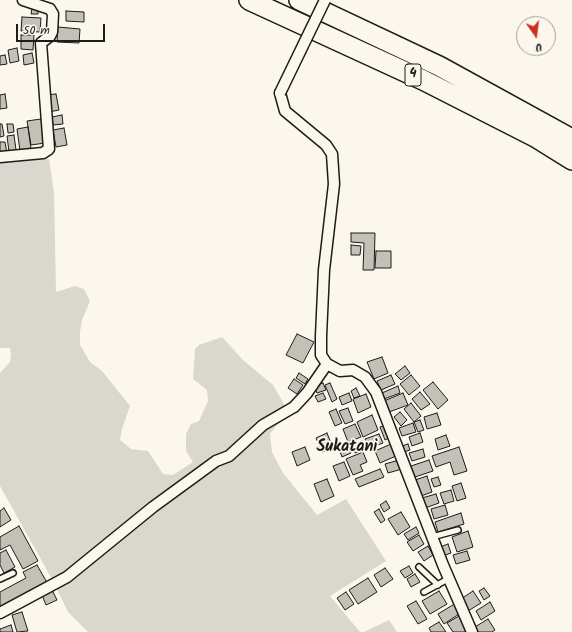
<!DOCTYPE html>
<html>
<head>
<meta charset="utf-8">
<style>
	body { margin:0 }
	#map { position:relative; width:572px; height:632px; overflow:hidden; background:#fbf7ec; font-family:Kalam,sans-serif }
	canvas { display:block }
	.north { position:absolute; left:516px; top:16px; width:40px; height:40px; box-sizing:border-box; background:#fbf7ec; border:1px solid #a29f99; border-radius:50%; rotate:166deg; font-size:11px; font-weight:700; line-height:16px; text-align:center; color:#1c1c1c }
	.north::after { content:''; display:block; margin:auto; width:14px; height:18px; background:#c8321e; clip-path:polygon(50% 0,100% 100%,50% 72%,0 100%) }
	.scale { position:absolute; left:16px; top:24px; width:89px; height:18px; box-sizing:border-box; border:2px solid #1c1c1c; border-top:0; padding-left:5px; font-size:12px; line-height:14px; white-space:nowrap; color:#1c1c1c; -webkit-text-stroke:3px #fbf7ec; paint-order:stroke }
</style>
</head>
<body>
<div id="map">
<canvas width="572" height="632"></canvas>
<div class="north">U</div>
<div class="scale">50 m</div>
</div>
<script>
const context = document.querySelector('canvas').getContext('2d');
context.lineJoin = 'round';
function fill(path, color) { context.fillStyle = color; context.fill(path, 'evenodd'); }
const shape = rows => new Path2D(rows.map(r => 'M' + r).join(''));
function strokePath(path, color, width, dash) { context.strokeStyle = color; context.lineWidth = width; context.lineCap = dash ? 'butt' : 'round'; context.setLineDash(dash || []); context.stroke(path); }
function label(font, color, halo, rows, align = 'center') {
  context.font = font + ' Kalam,sans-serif'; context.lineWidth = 3.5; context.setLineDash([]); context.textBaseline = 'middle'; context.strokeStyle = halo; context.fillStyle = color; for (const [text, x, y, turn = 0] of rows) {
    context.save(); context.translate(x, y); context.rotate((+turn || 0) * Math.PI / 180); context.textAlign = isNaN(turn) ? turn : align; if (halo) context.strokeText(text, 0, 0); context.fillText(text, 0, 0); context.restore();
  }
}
const green = shape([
	[49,159,54,192,56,292,75,286,84,289,90,301,82,320,80,332,80,345,90,362,102,371,130,406,122,429,120,440,131,449,148,451,163,474,173,475,193,462,186,451,186,434,191,424,199,421,208,401,207,390,193,379,195,349,199,345,222,337,243,360,273,385,284,404,288,416,277,425,270,434,272,452,283,473,317,515,346,499,386,561,330,596,360,632,88,632,68,612,53,581,0,486,0,373,10,362,11,354,10,348,0,348,0,162],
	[389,620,397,632,364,632]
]);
const building = shape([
	[32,8,38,8,38,14,31,14,32,8],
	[66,11,84,12,84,22,66,21,66,11],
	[22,17,41,18,40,32,21,31,22,17],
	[58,27,80,29,79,43,57,42,58,27],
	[21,35,34,35,33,50,21,49,21,35],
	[17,48,19,61,10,63,8,50,17,48],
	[32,53,34,63,24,65,23,55,32,53],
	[5,55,7,64,0,65,0,56,5,55],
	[5,94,7,108,0,109,0,95,5,94],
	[56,94,59,110,49,112,46,95,56,94],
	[62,115,63,124,53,125,52,117,62,115],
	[41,119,45,143,31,145,27,121,41,119],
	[0,124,2,124,4,136,0,137,0,124],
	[7,124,13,124,14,132,8,133,7,124],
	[28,127,31,149,20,151,17,129,28,127],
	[64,128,67,145,56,147,53,130,64,128],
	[14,135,16,150,9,152,7,136,14,135],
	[0,142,5,142,7,154,0,155,0,142],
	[351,233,375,233,374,270,363,270,364,243,351,242,351,233],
	[351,245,361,246,360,255,351,255,351,245],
	[376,251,391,251,391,268,375,268,376,251],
	[297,334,314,342,303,363,286,355,297,334],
	[382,357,388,373,374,379,367,362,382,357],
	[405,366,410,373,401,380,395,374,405,366],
	[299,373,308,379,305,384,296,378,299,373],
	[391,375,395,384,381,390,377,381,391,375],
	[411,375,420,386,409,395,400,384,411,375],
	[294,379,303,385,297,394,288,388,294,379],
	[433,382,448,400,438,409,423,390,433,382],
	[323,383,326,390,317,393,314,386,323,383],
	[330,383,337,399,332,402,325,385,330,383],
	[398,386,400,393,384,399,382,393,398,386],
	[356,388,360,396,354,398,351,391,356,388],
	[420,392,430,404,421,410,412,399,420,392],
	[323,393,326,399,318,402,315,396,323,393],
	[349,393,352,401,342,405,339,397,349,393],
	[403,393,408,405,389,412,384,401,403,393],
	[366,394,371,407,358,413,353,399,366,394],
	[411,403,421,416,414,422,404,409,411,403],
	[348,408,353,421,345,424,339,411,348,408],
	[336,409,342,423,335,426,329,412,336,409],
	[400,412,407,420,401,426,394,417,400,412],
	[437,413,441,425,427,429,424,417,437,413],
	[372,415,378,430,363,437,357,422,372,415],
	[420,420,424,430,418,432,414,422,420,420],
	[413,423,416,432,402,436,399,428,413,423],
	[355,424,361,437,348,442,343,429,355,424],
	[386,425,391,437,385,440,380,427,386,425],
	[327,433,333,448,322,452,316,438,327,433],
	[420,433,423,442,412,446,409,437,420,433],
	[379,434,383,443,369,448,365,439,379,434],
	[446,435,450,446,438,450,435,439,446,435],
	[362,441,365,449,355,453,352,445,362,441],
	[391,444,396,456,380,463,375,451,391,444],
	[408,444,410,450,404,452,402,446,408,444],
	[348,445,351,453,342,457,339,449,348,445],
	[305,447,310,460,297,466,292,452,305,447],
	[459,447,467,471,454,475,450,462,436,467,432,456,459,447],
	[423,449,425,457,412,461,409,453,423,449],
	[363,452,367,462,360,465,363,471,353,475,346,459,363,452],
	[399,460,402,469,388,473,385,464,399,460],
	[429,460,433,471,415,477,411,466,429,460],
	[344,462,350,476,339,481,333,466,344,462],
	[380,469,384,477,359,487,355,479,380,469],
	[427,476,432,492,421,496,415,480,427,476],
	[438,477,441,485,434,487,431,479,438,477],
	[327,479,334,496,321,502,314,484,327,479],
	[461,483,466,498,457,501,452,486,461,483],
	[451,490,454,501,444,504,440,493,451,490],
	[436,494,439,503,425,508,422,498,436,494],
	[386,501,390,508,384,512,380,505,386,501],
	[445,505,448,515,434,519,431,509,445,505],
	[4,508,11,520,0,527,0,511,4,508],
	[379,509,385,520,381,523,374,512,379,509],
	[401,512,410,527,398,535,388,519,401,512],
	[461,513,464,524,438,532,435,522,461,513],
	[19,526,38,561,23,569,10,545,0,550,0,537,19,526],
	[416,527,419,533,408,540,404,534,416,527],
	[468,531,473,547,457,552,452,537,468,531],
	[419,535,424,544,413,551,407,542,419,535],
	[448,544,451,553,443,556,440,547,448,544],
	[428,546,433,555,424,561,418,552,428,546],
	[6,550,15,567,4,573,0,565,0,553,6,550],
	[467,551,470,560,456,564,453,555,467,551],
	[37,565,49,586,0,611,0,592,26,578,23,572,37,565],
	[409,566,413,573,405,578,400,571,409,566],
	[385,568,393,579,381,587,374,575,385,568],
	[415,574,420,582,411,587,407,579,415,574],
	[368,578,377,592,358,604,349,590,368,578],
	[484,588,490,596,484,600,479,591,484,588],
	[52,590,57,600,46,605,42,595,52,590],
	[439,591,447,604,430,614,422,601,439,591],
	[473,591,481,603,468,611,461,599,473,591],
	[346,592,354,604,345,610,337,598,346,592],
	[416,601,427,619,418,624,407,606,416,601],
	[490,602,495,611,481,620,476,611,490,602],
	[456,603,462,612,444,624,438,614,456,603],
	[22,612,28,631,17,632,12,615,22,612],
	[459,616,469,631,468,632,453,632,447,623,459,616],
	[488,619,495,630,492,632,478,632,475,627,488,619],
	[439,622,446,632,431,632,429,628,439,622],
	[11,625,13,632,0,632,0,629,11,625]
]);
const service = shape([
	[432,537,458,530],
	[419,567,438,585],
	[0,579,13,573],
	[424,592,448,579]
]);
const minor = shape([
	[0,157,43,153,49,149,41,43,50,36,52,32,53,14,50,9,23,0],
	[327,364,340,371,353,370,365,377,376,392,443,565,472,632],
	[0,613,67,577,153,507,216,461,229,456,263,425,294,407,307,393,327,364,321,355,321,336,324,270,334,184,332,154,326,145,285,111,280,93]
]);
const motorway = shape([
	[249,0,423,80,535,137,572,160],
	[299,0,439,66,572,139]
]);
const minorBridge = shape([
	[280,93,325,0]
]);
const shields = [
	[413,75,16]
];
const shieldNames = [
	["4",413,75]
];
const quarterNames = [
	["Sukatani",347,448]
];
fill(green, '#dad7ce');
fill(building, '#c3c0b8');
strokePath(building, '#1c1c1c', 1);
strokePath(service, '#1c1c1c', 8);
strokePath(minor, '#1c1c1c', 13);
strokePath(motorway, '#1c1c1c', 22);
strokePath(service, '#fbf7ec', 5);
strokePath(minor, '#fbf7ec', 10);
strokePath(motorway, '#fbf7ec', 19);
strokePath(minorBridge, '#1c1c1c', 13, []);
strokePath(minorBridge, '#fbf7ec', 10);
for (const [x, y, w] of shields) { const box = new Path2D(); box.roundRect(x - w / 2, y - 11, w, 22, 3); context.fillStyle = '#fbf7ec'; context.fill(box); strokePath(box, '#1c1c1c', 1); }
label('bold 13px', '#1c1c1c', null, shieldNames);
label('bold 16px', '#1c1c1c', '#fbf7ec', quarterNames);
</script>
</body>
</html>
